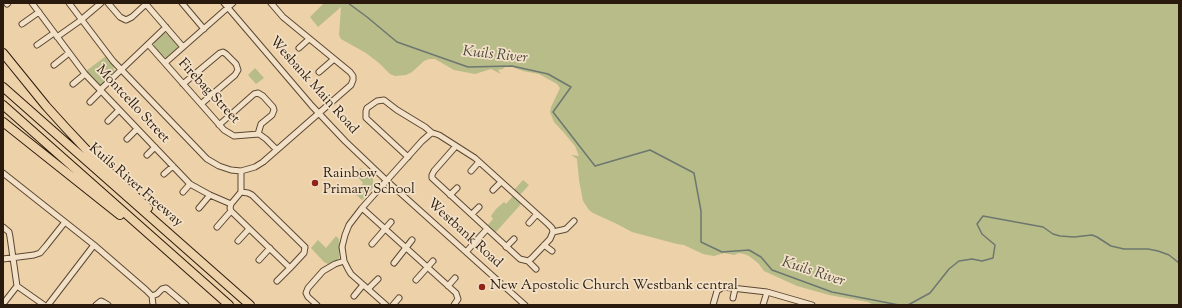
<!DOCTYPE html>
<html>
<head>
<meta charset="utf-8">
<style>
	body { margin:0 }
	#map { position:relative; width:1182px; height:308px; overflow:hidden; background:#edd1a9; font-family:"Sorts Mill Goudy",serif }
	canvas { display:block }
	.frame { position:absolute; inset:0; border:4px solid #2a1a0d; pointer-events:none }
</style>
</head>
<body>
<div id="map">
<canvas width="1182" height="308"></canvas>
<div class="frame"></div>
</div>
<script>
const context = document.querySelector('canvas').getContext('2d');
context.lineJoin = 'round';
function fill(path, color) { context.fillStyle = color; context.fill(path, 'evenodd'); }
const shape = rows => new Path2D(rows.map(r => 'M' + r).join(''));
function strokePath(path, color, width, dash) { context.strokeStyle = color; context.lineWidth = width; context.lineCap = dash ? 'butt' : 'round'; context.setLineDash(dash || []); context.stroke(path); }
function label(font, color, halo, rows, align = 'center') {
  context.font = font + ' "Sorts Mill Goudy",serif'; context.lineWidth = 3.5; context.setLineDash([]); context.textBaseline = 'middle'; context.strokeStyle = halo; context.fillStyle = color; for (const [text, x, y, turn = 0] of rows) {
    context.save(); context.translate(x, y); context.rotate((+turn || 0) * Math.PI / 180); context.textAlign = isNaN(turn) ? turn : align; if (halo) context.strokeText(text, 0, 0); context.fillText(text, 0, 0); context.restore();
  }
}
const green = shape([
	[324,3,1179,3,1179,305,874,305,868,302,829,295,797,286,764,271,758,263,749,256,744,254,739,253,734,255,724,253,714,256,708,255,703,254,684,245,677,244,632,232,617,224,593,213,589,210,583,201,579,180,577,159,571,155,579,156,575,146,565,134,554,122,550,112,551,107,560,88,557,84,539,74,523,71,507,65,503,69,498,70,501,74,491,69,475,74,454,70,435,59,429,59,424,61,412,72,406,75,395,76,390,74,379,63,366,53,341,39,339,35,341,7,318,27,310,17],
	[162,33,165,33,168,34,177,43,178,46,177,51,169,57,166,58,162,56,154,46,154,41],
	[106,56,113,65,114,71,113,75,102,85,98,85,86,71],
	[255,68,264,78,256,84,248,75],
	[361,168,373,177,373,188,362,200,354,193,363,183,355,174],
	[523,180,529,185,519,196,514,190],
	[514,195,522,203,495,233,487,226,493,219,491,216,496,209,504,202,506,204],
	[336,236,339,239,339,258,336,261,328,264,324,262,311,248,318,240,326,248]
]);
const stream = shape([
	[348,3,367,17,397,42,468,67,512,66,548,74,571,87,553,112,595,166,650,150,694,173,701,211,701,242,722,252,749,250,761,257,772,270,832,292,899,305],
	[908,305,930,293,949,269,959,261,972,259,982,261,993,258,995,245,982,234,977,224,983,216,1043,227,1053,234,1060,236,1074,237,1092,235,1097,237,1111,246,1124,249,1148,249,1158,251,1169,255,1179,263]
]);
const minor = shape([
	[32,3,85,74,190,184,210,195,231,204],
	[69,3,113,61,207,159,219,166,231,170,241,171,255,167,263,162,351,85,353,80,353,76,350,72,283,17,271,3],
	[108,3,120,17,126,20,132,17,146,4],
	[145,3,183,47],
	[182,3,204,29],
	[224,3,312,106,345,141,387,181,525,305],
	[7,4,8,3],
	[22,24,39,12],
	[57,37,81,20,101,3],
	[148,44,224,130,234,136,259,134,266,139,277,150],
	[37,45,54,33],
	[299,48,309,39],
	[165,63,233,3],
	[54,65,69,53],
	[319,72,334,59],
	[73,84,85,74],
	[183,84,220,53,223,52,226,54,236,64,238,70,235,75,201,104],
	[100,90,166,27],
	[90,102,101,91],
	[108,121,119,110],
	[219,125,254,94,258,93,263,96,273,107,274,110,272,115,261,124,258,134],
	[127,139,137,129],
	[456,146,434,171,432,175,432,178,520,259,528,261,532,258,550,239,553,232],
	[147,155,155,147],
	[408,157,366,118,366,111,367,108,377,101,384,100,397,110,425,127,432,133],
	[241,171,241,192,248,193,252,195,305,247,304,253,290,268,231,211,230,208,231,204,241,192],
	[471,171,479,162],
	[3,173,94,245,146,290,152,296,153,305],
	[164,174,173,166],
	[493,190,501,182],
	[183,192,190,184],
	[450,195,457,188],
	[199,208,210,195],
	[362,208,456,293,458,299,454,305],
	[472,214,479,207],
	[529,223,537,214],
	[3,227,9,232,10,237,17,286,3,304],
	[217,227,231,211],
	[238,241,249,229],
	[372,244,391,222],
	[544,245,552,251],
	[506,247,514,239],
	[466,252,487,229],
	[3,259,34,255,40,253,46,246,65,222],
	[259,260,270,248],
	[528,261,536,269],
	[394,263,412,240],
	[416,280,433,261],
	[277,281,290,268],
	[17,286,44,305],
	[448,286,455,278],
	[368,289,378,279],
	[152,296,157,294,162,289,166,288,186,305],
	[354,296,363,285],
	[733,298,735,289],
	[48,305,94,245],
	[96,305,101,301,103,302,108,305],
	[317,305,308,297,306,293,308,288,323,271,335,264,344,261],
	[386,305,351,274,348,269,344,261,342,247,345,235,349,225,362,208,422,141,430,134,433,133,439,135,475,158,548,224,552,228,553,232,562,230,566,229,574,221],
	[393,305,399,298],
	[713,305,717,291,723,287,767,292,812,305],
	[763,305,767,292]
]);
const highway = shape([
	[3,53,46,106,65,127,95,159,148,208],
	[3,87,250,305],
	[3,105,229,305],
	[3,122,120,215]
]);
const markers = [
	[315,183,4,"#8f2418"],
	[482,287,4,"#8f2418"]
];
const streetNames = [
	["Wesbank Main Road",313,86,48],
	["Firebag Street",208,92,47],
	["Montcello Street",132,105,47],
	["Kuils River Freeway",135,186,41],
	["Westbank Road",464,234,42]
];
const poiNames = [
	["Rainbow",323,175],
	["Primary School",323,191],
	["New Apostolic Church Westbank central",490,287]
];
const waterNames = [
	["Kuils River",495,56,6],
	["Kuils River",813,273,18]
];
fill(green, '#b7bc89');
strokePath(stream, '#6e776f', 1.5);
strokePath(minor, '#5b4834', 7);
strokePath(highway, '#2a1a0d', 10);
strokePath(minor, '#f3e1c7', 5);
strokePath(highway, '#edd1a9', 8);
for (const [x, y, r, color] of markers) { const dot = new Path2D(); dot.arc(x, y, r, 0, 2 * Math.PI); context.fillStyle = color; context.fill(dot); strokePath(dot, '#f3e1c7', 1.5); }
label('14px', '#2a1a0d', '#f3e1c7', streetNames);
label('14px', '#2a1a0d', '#f3e1c7', poiNames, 'left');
label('italic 15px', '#4c483e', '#f3e1c7', waterNames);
</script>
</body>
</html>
